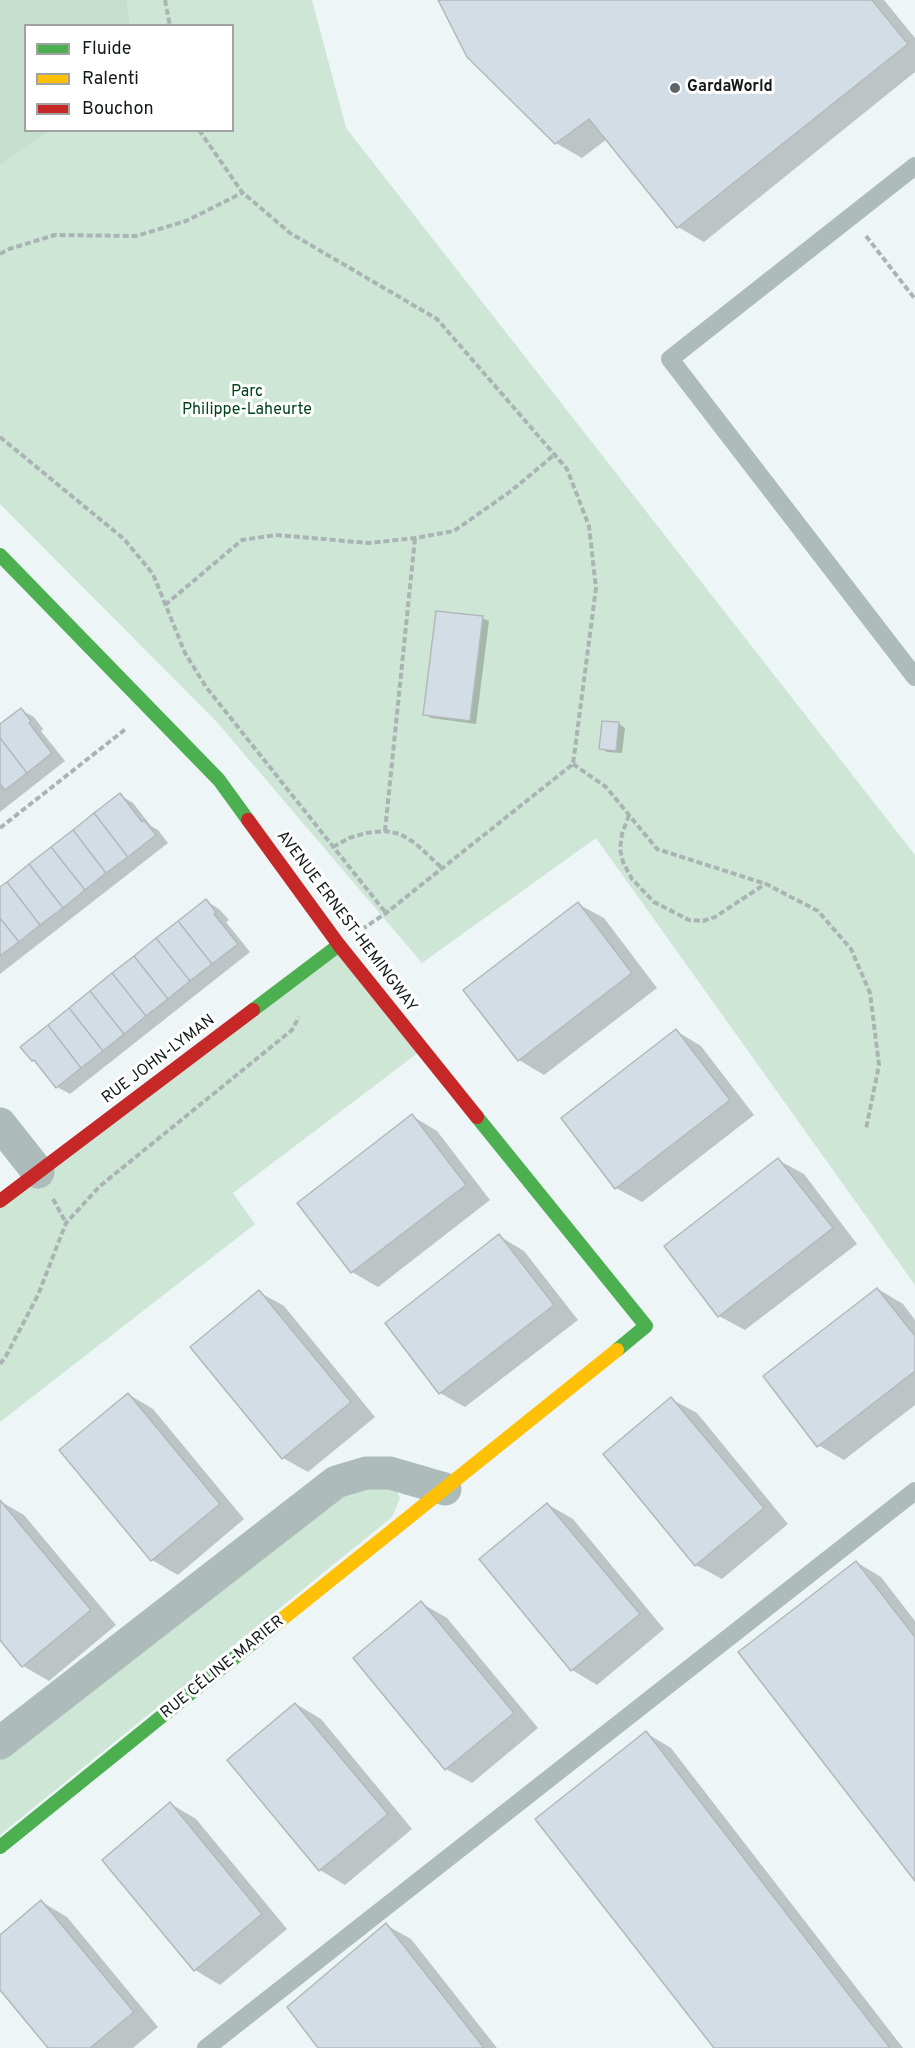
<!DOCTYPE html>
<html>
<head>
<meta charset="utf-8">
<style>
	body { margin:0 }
	#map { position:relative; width:915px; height:2048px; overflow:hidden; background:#edf5f7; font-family:Overpass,sans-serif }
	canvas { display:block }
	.legend { position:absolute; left:24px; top:24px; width:210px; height:108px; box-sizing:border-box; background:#fff; border:2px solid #a1a3a3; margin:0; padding:8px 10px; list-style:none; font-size:18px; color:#14191a }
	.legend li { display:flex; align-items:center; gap:12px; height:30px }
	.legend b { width:30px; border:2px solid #a1a3a3 }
</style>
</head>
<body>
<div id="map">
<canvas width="915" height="2048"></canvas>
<ul class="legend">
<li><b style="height:8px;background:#4caf50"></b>Fluide</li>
<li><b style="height:8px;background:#ffc107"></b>Ralenti</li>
<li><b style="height:8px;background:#c62828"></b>Bouchon</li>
</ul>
</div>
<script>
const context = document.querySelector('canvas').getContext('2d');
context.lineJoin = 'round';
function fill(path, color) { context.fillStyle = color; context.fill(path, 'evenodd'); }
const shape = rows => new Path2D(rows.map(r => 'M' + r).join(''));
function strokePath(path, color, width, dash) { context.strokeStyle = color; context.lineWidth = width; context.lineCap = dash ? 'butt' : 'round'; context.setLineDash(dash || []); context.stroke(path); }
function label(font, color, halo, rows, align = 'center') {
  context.font = font + ' Overpass,sans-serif'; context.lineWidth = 6; context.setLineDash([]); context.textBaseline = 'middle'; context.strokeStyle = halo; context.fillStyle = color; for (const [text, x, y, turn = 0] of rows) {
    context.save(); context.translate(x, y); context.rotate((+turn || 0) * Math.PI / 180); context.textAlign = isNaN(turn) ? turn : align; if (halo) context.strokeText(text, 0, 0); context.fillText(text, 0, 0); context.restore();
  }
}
const green = shape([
	[0,0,312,0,346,128,915,855,915,1285,596,838,422,963,216,721,0,504],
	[26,26,232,26,232,130,26,130],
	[339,945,423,1049,233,1193,255,1224,0,1422,0,1206],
	[395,1487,400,1498,392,1517,0,1835,0,1757,339,1491]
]);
const forest = shape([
	[0,0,126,0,130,25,26,26,26,130,48,131,0,165]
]);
const shadow = shape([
	[439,0,884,0,915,38,915,72,704,242,678,227,607,139,582,158,556,143],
	[482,618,489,621,476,724,431,718,425,714],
	[21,710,34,717,43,729,41,731,65,761,0,812,0,726],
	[619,724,625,728,622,753,607,752,601,748],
	[120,795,133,803,151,826,158,830,168,843,0,974,0,889],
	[206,901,219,909,229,920,226,922,250,952,70,1094,57,1087,38,1064,33,1060],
	[578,904,604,918,657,988,544,1075,519,1060],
	[676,1031,701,1046,754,1115,642,1202,616,1188],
	[412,1116,437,1131,490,1200,378,1287,352,1272,299,1203],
	[778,1160,804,1174,857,1244,745,1330,719,1316],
	[499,1236,524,1251,578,1320,465,1407,440,1393],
	[878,1289,903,1304,915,1320,915,1405,844,1460,818,1445],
	[259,1292,284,1306,375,1417,308,1472,283,1458],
	[128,1394,153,1409,244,1519,178,1575,152,1560,61,1450],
	[671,1399,697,1413,788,1524,722,1579,696,1565],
	[0,1501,24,1515,116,1625,49,1681,23,1666,0,1638],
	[547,1504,573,1519,664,1629,597,1685,572,1670,481,1560],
	[856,1562,881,1577,915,1621,915,1878],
	[421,1603,447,1618,538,1728,472,1783,446,1769],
	[296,1704,321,1719,412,1829,345,1885,320,1870],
	[646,1733,671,1748,903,2048,716,2048],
	[171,1804,196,1819,287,1929,220,1985,195,1970],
	[42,1902,67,1917,158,2027,133,2048,50,2048,0,1987,0,1937],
	[386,1925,411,1939,497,2048,320,2048]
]);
const building = shape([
	[438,0,872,0,908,44,677,228,589,119,555,144,467,57,438,0],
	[436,611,483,616,470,721,423,715,436,611],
	[21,708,31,721,29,723,52,753,27,773,0,738,0,724,21,708],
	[602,721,619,722,616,751,599,749,602,721],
	[0,738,27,773,5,790,0,784,0,738],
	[120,793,142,822,144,820,156,835,128,857,94,813,120,793],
	[94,813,128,857,106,873,73,830,94,813],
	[73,830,106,873,85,890,51,847,73,830],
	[51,847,85,890,63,908,29,864,51,847],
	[29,864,63,908,40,925,7,882,29,864],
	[7,882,40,925,19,942,0,918,0,887,7,882],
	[206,899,216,912,214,914,238,944,212,964,178,921,206,899],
	[578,902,632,973,518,1061,463,990,578,902],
	[0,918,19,942,0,956,0,918],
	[178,921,212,964,190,981,156,938,178,921],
	[156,938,190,981,168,999,134,956,156,938],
	[134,956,168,999,146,1016,112,973,134,956],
	[112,973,146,1016,124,1034,90,991,112,973],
	[90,991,124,1034,103,1051,69,1008,90,991],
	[69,1008,103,1051,81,1068,48,1025,69,1008],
	[48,1025,81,1068,56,1088,34,1060,32,1061,20,1047,48,1025],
	[676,1029,730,1100,615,1189,561,1118,676,1029],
	[412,1114,466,1185,351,1273,297,1203,412,1114],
	[778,1158,833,1228,718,1317,664,1246,778,1158],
	[499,1234,554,1305,439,1394,385,1323,499,1234],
	[877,1288,915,1336,915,1371,817,1447,763,1376,877,1288],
	[259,1290,351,1402,282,1459,190,1347,259,1290],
	[128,1393,220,1504,151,1561,59,1450,128,1393],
	[671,1397,764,1508,695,1566,603,1454,671,1397],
	[0,1500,91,1610,22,1667,0,1640,0,1500],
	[547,1503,640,1614,571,1671,479,1559,547,1503],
	[856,1561,915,1637,915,1881,738,1652,856,1561],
	[421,1601,514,1713,445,1770,353,1658,421,1601],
	[295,1703,388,1814,319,1871,227,1760,295,1703],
	[646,1731,890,2048,714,2048,535,1819,646,1731],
	[170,1802,262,1914,194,1971,102,1860,170,1802],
	[41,1900,134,2012,90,2048,48,2048,0,1990,0,1935,41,1900],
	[386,1923,484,2048,318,2048,287,2007,386,1923]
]);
const path = shape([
	[165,0,170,26],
	[199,130,242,192,290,233,437,319,567,469,589,526,596,588,573,764,386,913,364,928],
	[866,236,915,299],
	[0,254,9,249,55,235,136,236,186,221,242,193],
	[0,437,124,539,153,574,185,653,206,687,386,913],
	[165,605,242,540,276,535,369,543,415,538,454,531,511,491,554,455],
	[573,764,606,787,657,849,766,884,818,911,851,949,870,993,879,1065,866,1129],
	[629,815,622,834,620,849,623,862,632,879,654,902,689,920,703,921,715,917,765,884],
	[0,828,127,728],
	[385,831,415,538],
	[333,847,349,838,366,833,385,831,400,834,415,843,442,868],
	[53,1199,66,1223],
	[0,1364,6,1356,38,1295,66,1223,100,1186,292,1030,299,1017]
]);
const lane = shape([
	[915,166,670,359,915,677],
	[206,2048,915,1491]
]);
const street = shape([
	[0,1124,38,1172],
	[0,1743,336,1482,366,1473,390,1473,445,1489]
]);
const fast = shape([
	[0,555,219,780,248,820],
	[253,1010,339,945],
	[477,1117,646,1326,617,1350],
	[0,1847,276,1624]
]);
const slow = shape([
	[276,1624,617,1350]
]);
const jam = shape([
	[248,820,339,945,477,1117],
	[0,1201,253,1010]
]);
const markers = [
	[675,88,6,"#606667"]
];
const poiNames = [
	["GardaWorld",687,88]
];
const parkNames = [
	["Parc",247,393],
	["Philippe-Laheurte",247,411]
];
const streetNames = [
	["AVENUE ERNEST-HEMINGWAY",346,922,53],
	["RUE JOHN-LYMAN",159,1060,-37],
	["RUE CÉLINE-MARIER",223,1668,-39]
];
fill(green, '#cee6d5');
fill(forest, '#c5dfce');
fill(shadow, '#0003');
fill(building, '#d3dde5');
strokePath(building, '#b4b8bb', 1.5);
strokePath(path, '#aab4b5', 4, [6, 3]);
strokePath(lane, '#adbbbb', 18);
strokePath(street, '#adbbbb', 33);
strokePath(fast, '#4caf50', 14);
strokePath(slow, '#ffc107', 14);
strokePath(jam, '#c62828', 14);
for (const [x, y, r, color] of markers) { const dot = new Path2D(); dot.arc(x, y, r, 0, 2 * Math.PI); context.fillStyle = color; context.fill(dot); strokePath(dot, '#fff', 2); }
label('bold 16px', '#14191a', '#fff', poiNames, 'left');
label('16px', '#01431b', '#fff', parkNames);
label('16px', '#14191a', '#fff', streetNames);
</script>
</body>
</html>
